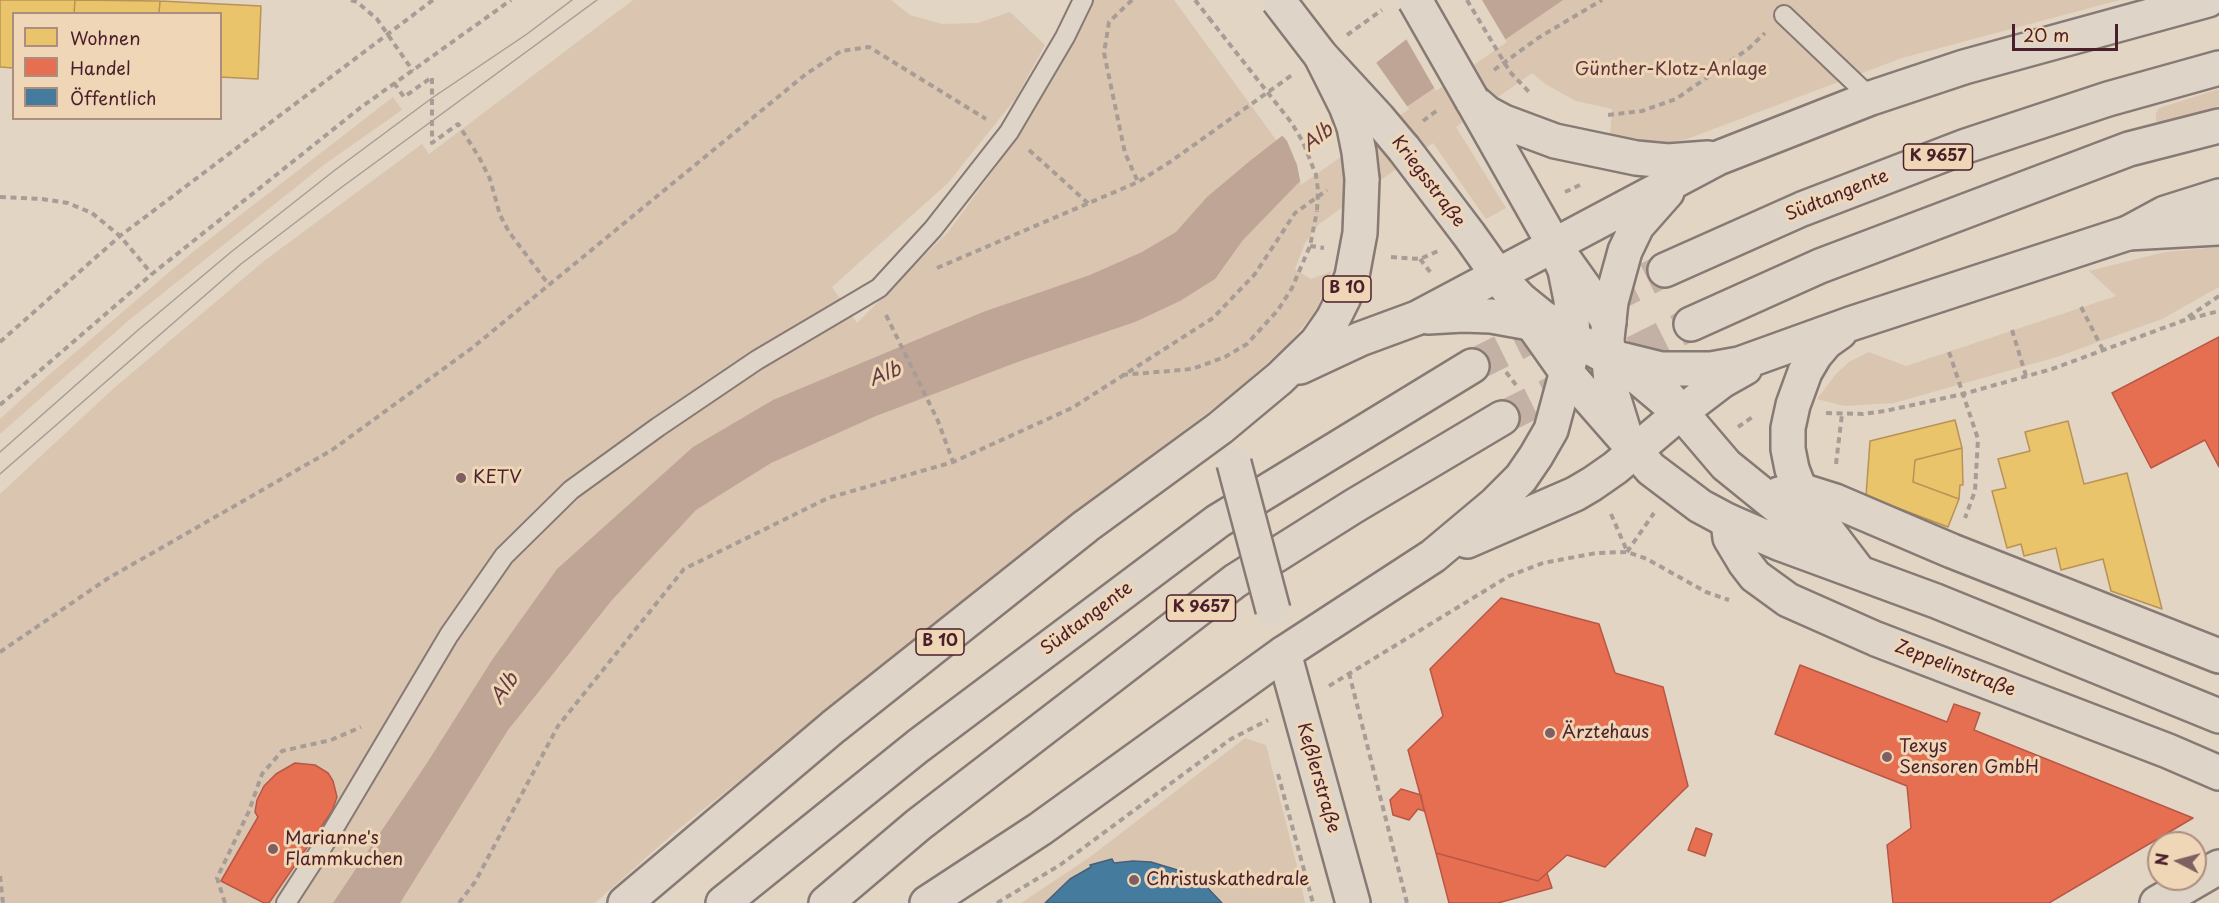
<!DOCTYPE html>
<html>
<head>
<meta charset="utf-8">
<style>
	body { margin:0 }
	#map { position:relative; width:2219px; height:903px; overflow:hidden; background:#e2d5c4; font-family:"Playpen Sans",sans-serif }
	canvas { display:block }
	.legend { position:absolute; left:12px; top:12px; width:210px; height:108px; box-sizing:border-box; background:#efd6b7; border:2px solid #ad8d7f; margin:0; padding:8px 10px; list-style:none; font-size:18px; color:#4a1f2b }
	.legend li { display:flex; align-items:center; gap:12px; height:30px }
	.legend b { width:30px; border:2px solid #ad8d7f }
	.north { position:absolute; left:2147px; top:831px; width:60px; height:60px; box-sizing:border-box; background:#efd6b7; border:2px solid #ad8d7f; border-radius:50%; rotate:276deg; font-size:16px; font-weight:700; line-height:24px; text-align:center; color:#4a1f2b }
	.north::after { content:''; display:block; margin:auto; width:21px; height:27px; background:#7f5f61; clip-path:polygon(50% 0,100% 100%,50% 72%,0 100%) }
	.scale { position:absolute; left:2012px; top:24px; width:106px; height:27px; box-sizing:border-box; border:3px solid #4a1f2b; border-top:0; padding-left:8px; font-size:18px; line-height:21px; white-space:nowrap; color:#4a1f2b; -webkit-text-stroke:4px #efd6b7; paint-order:stroke }
</style>
</head>
<body>
<div id="map">
<canvas width="2219" height="903"></canvas>
<ul class="legend">
<li><b style="height:16px;background:#e9c46a"></b>Wohnen</li>
<li><b style="height:16px;background:#e76f51"></b>Handel</li>
<li><b style="height:16px;background:#457b9d"></b>Öffentlich</li>
</ul>
<div class="north">N</div>
<div class="scale">20 m</div>
</div>
<script>
const context = document.querySelector('canvas').getContext('2d');
context.lineJoin = 'round';
function fill(path, color) { context.fillStyle = color; context.fill(path, 'evenodd'); }
const shape = rows => new Path2D(rows.map(r => 'M' + r).join(''));
function strokePath(path, color, width, dash) { context.strokeStyle = color; context.lineWidth = width; context.lineCap = dash ? 'butt' : 'round'; context.setLineDash(dash || []); context.stroke(path); }
function label(font, color, halo, rows, align = 'center') {
  context.font = font + ' "Playpen Sans",sans-serif'; context.lineWidth = 6; context.setLineDash([]); context.textBaseline = 'middle'; context.strokeStyle = halo; context.fillStyle = color; for (const [text, x, y, turn = 0] of rows) {
    context.save(); context.translate(x, y); context.rotate((+turn || 0) * Math.PI / 180); context.textAlign = isNaN(turn) ? turn : align; if (halo) context.strokeText(text, 0, 0); context.fillText(text, 0, 0); context.restore();
  }
}
const green = shape([
	[633,0,891,0,910,15,942,24,978,23,1010,12,1045,45,1016,98,948,183,832,287,857,323,948,232,998,164,1047,86,1094,0,1174,0,1282,148,1483,0,2120,0,1902,58,1687,139,1640,148,1609,149,1612,109,1576,101,1545,84,1532,73,1456,127,1506,208,1486,219,1433,143,1319,224,1305,243,1295,269,1311,279,1332,271,1316,311,1288,344,1241,387,1030,548,675,832,595,903,0,903,0,494,113,389,264,261,422,144,429,154],
	[2219,89,2219,106,2163,123,2156,121,2156,113,2159,108],
	[393,97,402,110,325,164,128,321,0,434,0,419,43,380,194,251],
	[2219,247,2219,287,2162,319,2057,357,1894,403,1844,406,1817,399,1836,374,1849,362,1869,352,1906,366,2116,296,2089,271,2165,252],
	[1245,738,1266,745,1297,866,1305,903,1222,903,1201,881,1184,872,1151,862,1133,861,1114,863,1112,859,1070,879,1045,903,1021,903,1090,857]
]);
const water = shape([
	[1457,0,1563,0,1304,177,1243,240,1215,279,1180,301,1135,322,1023,360,876,416,771,463,696,510,612,600,508,730,400,903,333,903,427,763,492,660,557,569,693,447,773,400,983,312,1090,275,1142,252,1176,232,1207,197,1251,160]
]);
const pier = shape([
	[1452,0,1482,0,1507,42,1436,91,1405,37],
	[1375,61,1409,109,1301,185,1297,165,1287,141,1281,134]
]);
const homes = shape([
	[0,0,75,0,74,14,14,14,14,68,0,67,0,0],
	[75,0,160,1,159,14,74,14,75,0],
	[160,1,261,6,258,79,220,77,220,14,159,14,160,1],
	[1955,420,1962,448,1915,460,1913,482,1959,499,1948,527,1866,496,1870,441,1955,420],
	[2068,421,2084,484,2127,473,2162,609,2111,591,2103,559,2061,570,2056,548,2024,556,2021,544,2007,548,1992,491,2006,488,1998,459,2030,451,2025,432,2068,421],
	[1962,448,1963,485,1960,485,1959,499,1913,482,1915,460,1962,448]
]);
const shops = shape([
	[2219,337,2219,467,2205,440,2151,468,2112,393,2219,337],
	[1501,598,1599,624,1615,673,1663,687,1688,786,1605,867,1567,855,1538,881,1436,853,1408,750,1443,716,1430,669,1501,598],
	[1800,665,1947,722,1954,704,1980,713,1974,730,2193,818,2049,903,1893,903,1887,845,1911,828,1907,786,1775,734,1800,665],
	[295,763,315,765,328,773,333,781,337,797,332,811,269,903,264,903,221,881,258,817,255,812,257,800,264,786,276,774,295,763],
	[1401,789,1421,795,1424,811,1418,809,1409,820,1393,815,1390,800,1401,789],
	[1696,828,1712,834,1705,856,1688,850,1696,828],
	[1436,853,1538,881,1547,873,1552,888,1498,903,1449,903,1436,853]
]);
const public = shape([
	[1112,859,1114,863,1133,861,1151,862,1184,872,1201,881,1222,903,1045,903,1070,879,1091,867,1090,865,1112,859]
]);
const trunkTunnel = shape([
	[1472,366,1665,270],
	[1502,418,1691,324]
]);
const path = shape([
	[351,0,357,2,377,19,413,71],
	[1132,0,1109,22,1104,53,1125,153,1138,182],
	[1195,0,1209,18],
	[1347,35,1382,10],
	[1494,70,1538,38,1602,0],
	[1510,72,1530,93],
	[394,83,404,97,432,77,432,143,458,124,479,157,490,179,500,215,509,232,549,285],
	[1608,115,1642,111,1676,99,1748,49,1765,33],
	[1423,121,1439,109],
	[1029,150,1089,204],
	[1565,192,1582,184],
	[0,197,42,199,68,203,92,213,120,236,152,274],
	[1310,246,1324,248],
	[1391,257,1420,259,1438,251],
	[1420,259,1431,273],
	[937,268,1138,182,1170,162,1292,75],
	[2081,307,2103,350],
	[886,315,938,421,953,462],
	[2188,317,2219,296],
	[2012,330,2026,376],
	[0,342,120,236,433,0],
	[1949,352,1978,439,1975,491,1965,518],
	[1506,372,1516,385],
	[1122,375,1192,369,1225,357,1247,344,1278,310,1292,288,1310,246,1317,211],
	[0,405,152,274,360,108,511,0],
	[1826,413,1863,414,1885,411,1963,394,2052,369,2185,320,2219,311],
	[1738,427,1754,416],
	[1836,464,1842,414],
	[1611,514,1627,551],
	[1627,552,1654,513],
	[0,652,107,579,332,450,472,348,806,74,841,51,869,47,986,119],
	[1349,673,1407,903],
	[1329,686,1509,576,1543,563,1596,553,1627,552,1647,559,1706,592,1729,600],
	[1278,774,1313,903],
	[0,876,3,903],
	[225,903,217,878,249,811,262,774,282,751,331,740,361,727],
	[459,903,475,882,558,726,684,569,828,498,953,462,1072,408,1213,318,1255,274,1295,213,1327,190],
	[997,903,1060,865,1231,739,1268,720]
]);
const service = shape([
	[1784,15,1871,98],
	[286,903,330,835,449,635,504,556,571,490,658,427,757,360,879,288,933,229,1009,132,1065,37,1083,0]
]);
const minor = shape([
	[2128,233,2219,228],
	[1779,494,1800,490,1835,501,1952,551,2219,656],
	[1728,521,1730,538,1745,563,1755,576,1788,600,1876,639,2168,751,2219,773],
	[1284,653,1353,903],
	[2157,903,2219,867]
]);
const tertiary = shape([
	[1567,373,1651,469,1700,506,1728,521,1781,544,1936,601,2219,716],
	[1662,390,1726,465,1836,554]
]);
const primary = shape([
	[1472,100,1554,245,1609,322],
	[1404,149,1470,236,1567,373]
]);
const trunk = shape([
	[1472,100,1487,113,1504,122,1555,141,1636,158,1668,161,1708,158],
	[1665,270,1802,209,1966,146,2108,99,2219,68],
	[1497,275,1520,299,1541,316,1573,338,1629,370,1680,413],
	[1428,317,1463,315,1491,316,1530,323,1548,329],
	[1691,324,1820,266,2129,149,2219,126],
	[1840,332,1826,342,1815,355,1805,372,1793,405,1788,428,1788,449,1792,469,1800,490,1814,513,1858,571],
	[1608,356,1661,369,1711,369,1739,364,1850,324,2128,233,2165,213,2219,196],
	[1300,367,1360,339,1417,318,1718,158,1871,98,1964,67,2208,0],
	[1635,452,1625,435,1612,393,1607,339,1611,302,1625,251,1637,226,1667,192],
	[1467,541,1575,494,1592,484,1615,468,1680,413,1722,381,1745,368],
	[625,903,833,727,1086,526,1220,428,1280,378,1317,342,1333,319,1344,297,1352,276,1360,233,1362,179],
	[723,903,918,746,1218,521,1472,366],
	[826,903,918,825,1235,581,1354,506,1502,418],
	[927,903,1040,829,1284,653,1433,556,1495,504,1521,478,1536,456,1551,430,1571,356,1573,338,1571,300,1565,270,1554,245]
]);
const tram = shape([
	[0,452,137,331,231,252,335,170,432,98,527,34,572,0],
	[0,474,241,264,342,187,597,0]
]);
const pathBridge = shape([
	[1467,0,1510,72],
	[1209,18,1291,122,1303,142,1316,175,1318,190,1317,211]
]);
const primaryBridge = shape([
	[1278,0,1321,56,1378,118,1404,149],
	[1415,0,1472,100]
]);
const trunkBridge = shape([
	[1321,56,1346,106,1354,127,1359,152,1362,179],
	[1234,463,1273,610]
]);
const markers = [
	[461,478,6,"#7f5f61"],
	[1550,733,6,"#7f5f61"],
	[1887,757,6,"#7f5f61"],
	[273,849,6,"#7f5f61"],
	[1134,880,6,"#7f5f61"]
];
const shields = [
	[1938,157,69],
	[1347,289,48],
	[1201,608,69],
	[940,642,48]
];
const shieldNames = [
	["K 9657",1938,157],
	["B 10",1347,289],
	["K 9657",1201,608],
	["B 10",940,642]
];
const parkNames = [
	["Günther-Klotz-Anlage",1671,70]
];
const streetNames = [
	["Kriegsstraße",1428,182,53],
	["Südtangente",1837,196,-22],
	["Südtangente",1087,619,-37],
	["Zeppelinstraße",1955,669,21],
	["Keßlerstraße",1318,778,74]
];
const poiNames = [
	["KETV",473,478],
	["Ärztehaus",1562,733],
	["Texys",1899,747],
	["Sensoren GmbH",1899,768],
	["Marianne's",285,839],
	["Flammkuchen",285,860],
	["Christuskathedrale",1146,880]
];
const waterNames = [
	["Alb",1318,138,-38],
	["Alb",885,375,-22],
	["Alb",505,689,-55]
];
fill(green, '#dac5b0');
fill(water, '#bfa595');
fill(pier, '#e2d5c4');
fill(homes, '#e9c46a');
strokePath(homes, '#b99257', 1.5);
fill(shops, '#e76f51');
strokePath(shops, '#b85746', 1.5);
fill(public, '#457b9d');
strokePath(public, '#465f7b', 1.5);
strokePath(trunkTunnel, '#c4b1a5', 33, [33, 16]);
strokePath(service, '#877973', 22);
strokePath(minor, '#877973', 38);
strokePath(tertiary, '#877973', 38);
strokePath(primary, '#877973', 38);
strokePath(trunk, '#877973', 38);
strokePath(path, '#a89d96', 4, [6, 4.5]);
strokePath(service, '#ded4c8', 18);
strokePath(minor, '#ded4c8', 33);
strokePath(tertiary, '#ded4c8', 33);
strokePath(primary, '#ded4c8', 33);
strokePath(trunk, '#ded4c8', 33);
strokePath(tram, '#a89d96', 1.5);
strokePath(primaryBridge, '#877973', 38, []);
strokePath(trunkBridge, '#877973', 38, []);
strokePath(pathBridge, '#a89d96', 4, [6, 4.5]);
strokePath(primaryBridge, '#ded4c8', 33);
strokePath(trunkBridge, '#ded4c8', 33);
for (const [x, y, r, color] of markers) { const dot = new Path2D(); dot.arc(x, y, r, 0, 2 * Math.PI); context.fillStyle = color; context.fill(dot); strokePath(dot, '#efd6b7', 2); }
for (const [x, y, w] of shields) { const box = new Path2D(); box.roundRect(x - w / 2, y - 13, w, 26, 4.5); context.fillStyle = '#efd6b7'; context.fill(box); strokePath(box, '#4a1f2b', 1.5); }
label('bold 16px', '#4a1f2b', null, shieldNames);
label('18px', '#5f363d', '#efd6b7', parkNames);
label('18px', '#4a1f2b', '#efd6b7', streetNames);
label('18px', '#4a1f2b', '#efd6b7', poiNames, 'left');
label('italic 20px', '#643b40', '#efd6b7', waterNames);
</script>
</body>
</html>
